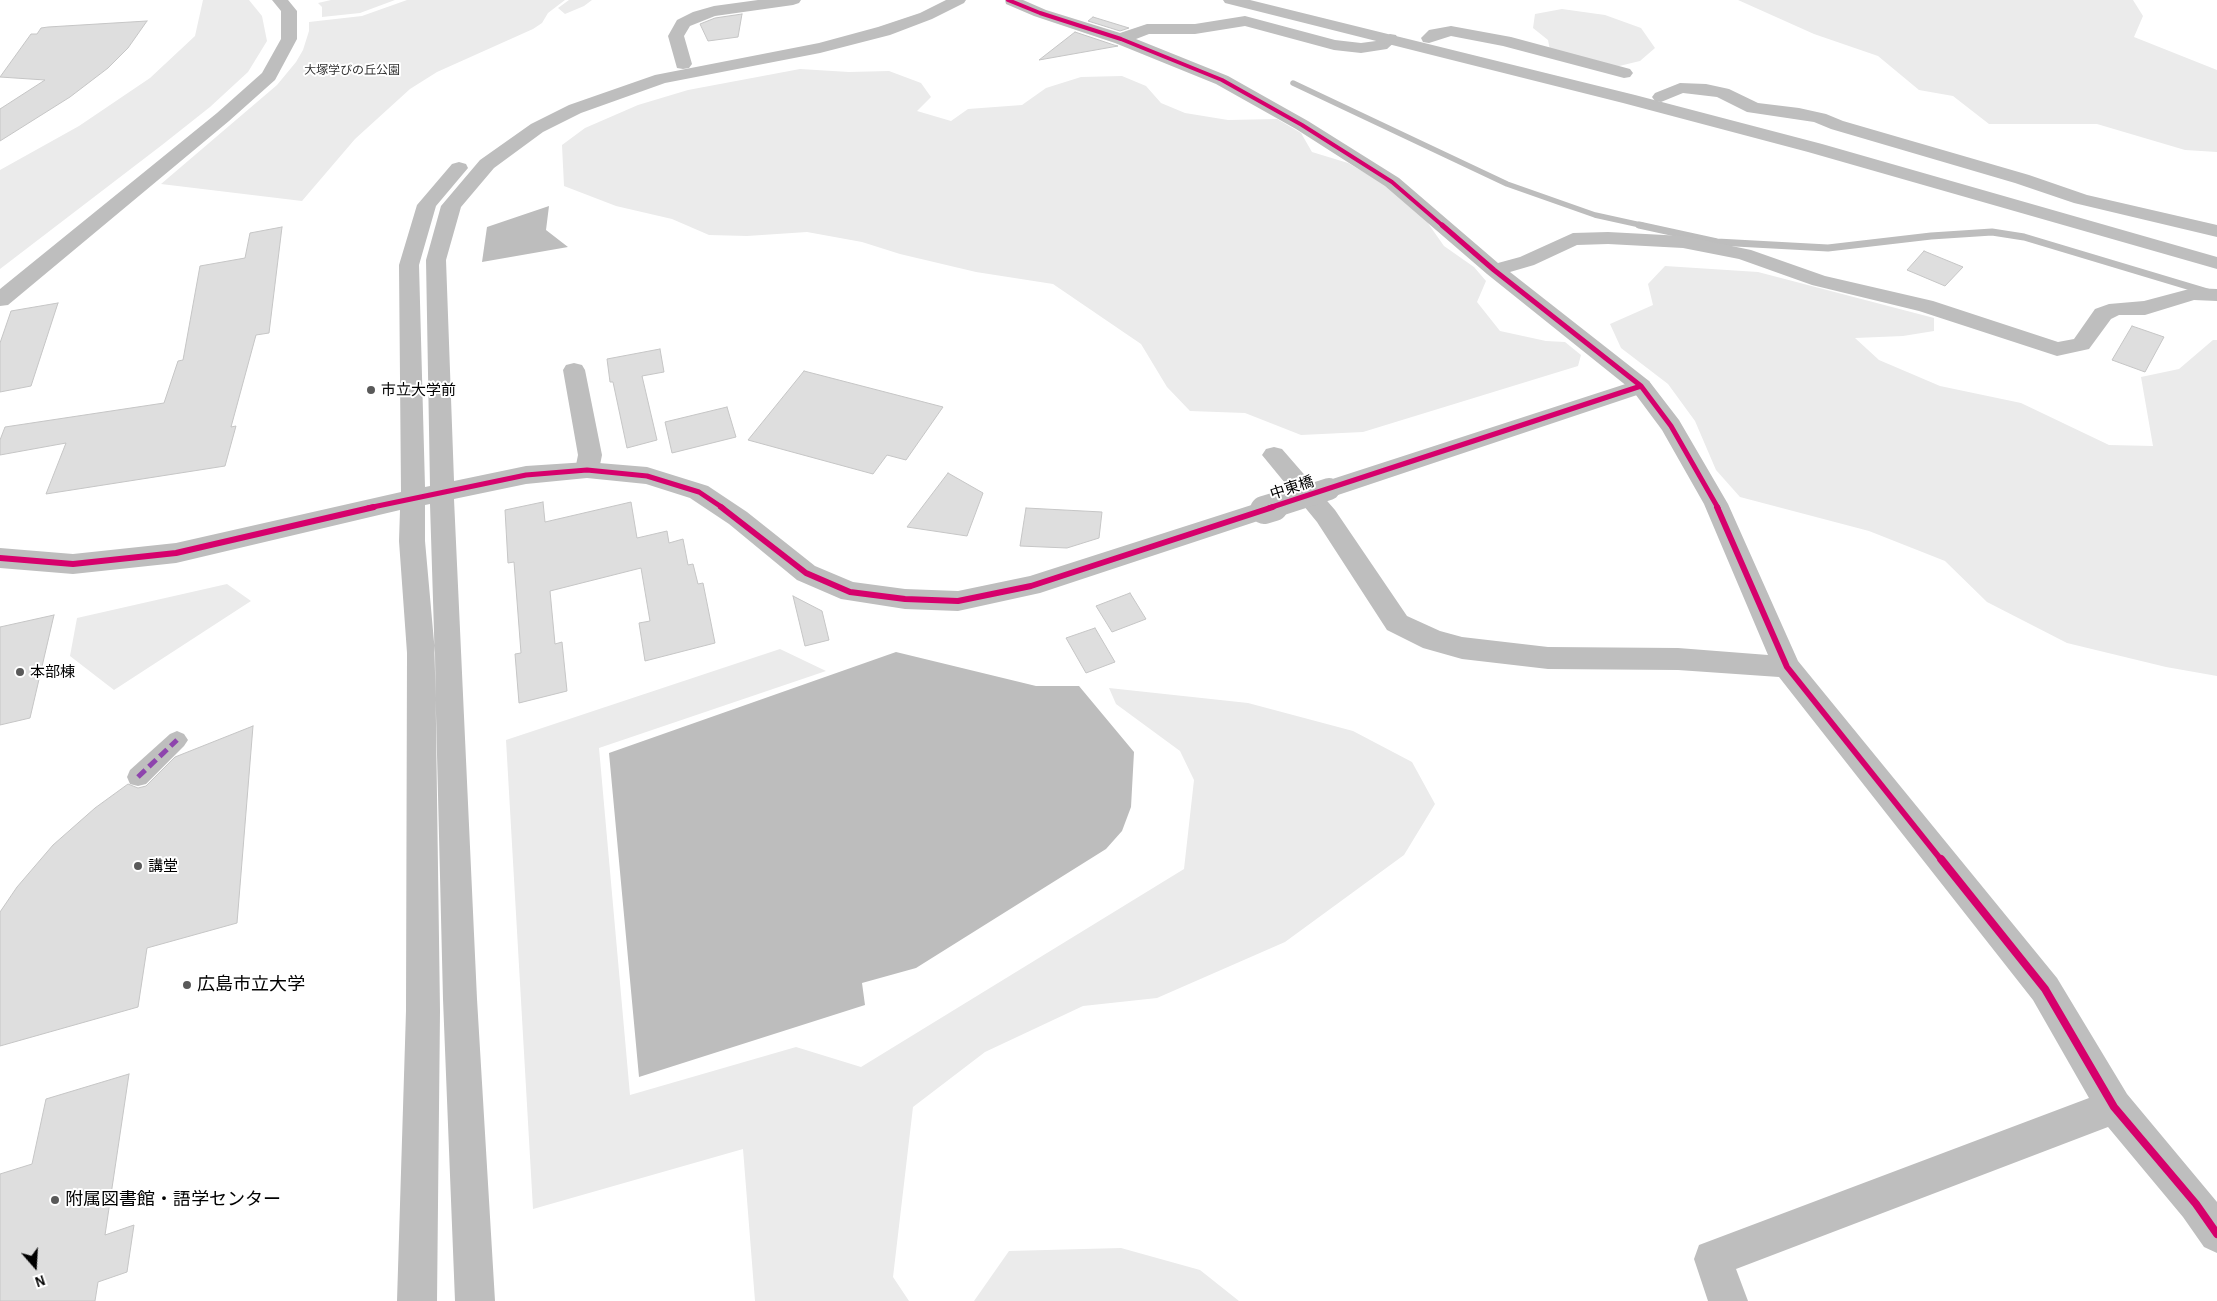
<!DOCTYPE html>
<html>
<head>
<meta charset="utf-8">
<style>
	body { margin:0 }
	#map { position:relative; width:2217px; height:1301px; overflow:hidden; background:#fff; font-family:"Alegreya Sans",sans-serif }
	canvas { display:block }
	.north { position:absolute; left:10px; top:1241px; width:50px; height:50px; -webkit-text-stroke:4px #fff; paint-order:stroke; rotate:161deg; font-size:14px; font-weight:700; line-height:20px; text-align:center; color:#000 }
	.north::after { content:''; display:block; margin:auto; width:18px; height:22px; background:#000; clip-path:polygon(50% 0,100% 100%,50% 72%,0 100%) }
</style>
</head>
<body>
<div id="map">
<canvas width="2217" height="1301"></canvas>
<div class="north">N</div>
</div>
<script>
const context = document.querySelector('canvas').getContext('2d');
context.lineJoin = 'round';
function fill(path, color) { context.fillStyle = color; context.fill(path, 'evenodd'); }
const shape = rows => new Path2D(rows.map(r => 'M' + r).join(''));
function strokePath(path, color, width, dash) { context.strokeStyle = color; context.lineWidth = width; context.lineCap = dash ? 'butt' : 'round'; context.setLineDash(dash || []); context.stroke(path); }
function label(font, color, halo, rows, align = 'center') {
  context.font = font + ' "Alegreya Sans","Noto Sans JP",sans-serif'; context.lineWidth = 4; context.setLineDash([]); context.textBaseline = 'middle'; context.strokeStyle = halo; context.fillStyle = color; for (const [text, x, y, turn = 0] of rows) {
    context.save(); context.translate(x, y); context.rotate((+turn || 0) * Math.PI / 180); context.textAlign = isNaN(turn) ? turn : align; if (halo) context.strokeText(text, 0, 0); context.fillText(text, 0, 0); context.restore();
  }
}
const green = shape([
	[203,0,249,0,262,16,267,41,248,72,210,107,162,145,0,269,0,170,79,126,150,78,195,36],
	[331,0,395,0,360,13,322,17,322,7,318,3],
	[407,0,565,0,548,13,542,23,533,29,437,72,410,89,355,139,302,201,161,184,277,85,296,62,303,50,309,31,309,22,362,16],
	[569,0,592,0,584,6,565,14,558,8],
	[1738,0,2133,0,2143,16,2134,37,2217,70,2217,152,2185,150,2097,124,1989,124,1953,96,1919,90,1878,56,1814,34],
	[1562,9,1605,15,1641,28,1655,48,1640,61,1615,67,1550,50,1548,40,1533,28,1535,14],
	[800,69,849,72,889,71,921,83,931,97,917,111,951,121,968,109,1022,105,1046,88,1081,77,1122,76,1146,86,1161,103,1185,113,1228,120,1277,119,1301,133,1312,152,1348,163,1384,184,1425,219,1444,246,1474,267,1486,281,1477,302,1500,331,1546,341,1565,342,1581,355,1578,366,1363,432,1301,435,1245,413,1190,411,1167,387,1141,344,1053,284,976,272,900,254,862,242,807,232,747,236,709,235,672,219,616,206,564,186,562,145,585,128,638,105,688,90],
	[1665,266,1758,272,1934,318,1934,331,1903,336,1855,338,1879,360,1940,386,2021,403,2109,445,2153,446,2141,377,2179,369,2213,340,2217,340,2217,676,2166,667,2067,643,1987,602,1945,561,1869,531,1740,497,1716,470,1695,421,1668,384,1621,348,1610,324,1653,305,1648,284],
	[227,584,251,601,114,690,70,656,77,618],
	[780,649,826,671,599,748,630,1095,796,1047,861,1067,1184,869,1194,780,1180,751,1116,704,1109,688,1248,703,1353,731,1412,762,1435,804,1404,855,1285,942,1157,998,1083,1006,985,1052,913,1107,893,1277,909,1301,755,1301,743,1149,533,1209,506,740],
	[1121,1248,1200,1270,1239,1301,974,1301,1009,1251]
]);
const water = shape([
	[549,206,546,230,568,247,482,262,487,227],
	[896,652,1036,686,1079,686,1134,752,1131,807,1122,831,1106,849,916,968,862,983,865,1005,639,1077,609,753]
]);
const streamFar1 = shape([
	[1293,83,1507,184,1595,215,1645,226]
]);
const stream = shape([
	[1639,225,1717,242,1828,248,1931,236,1992,232,2024,237,2217,295]
]);
const building = shape([
	[742,14,738,37,708,41,700,24,715,18,742,14],
	[1093,17,1129,28,1120,31,1088,21,1093,17],
	[147,21,128,48,108,68,70,97,0,141,0,109,45,80,0,77,31,34,37,34,41,28,48,27,147,21],
	[1075,32,1114,45,1118,46,1039,60,1075,32],
	[282,227,269,333,256,335,231,427,236,426,225,466,46,494,66,443,0,455,0,440,5,427,164,403,178,361,183,360,200,266,245,258,250,233,282,227],
	[1924,251,1963,267,1945,286,1907,270,1924,251],
	[58,303,31,386,0,392,0,343,11,311,58,303],
	[2132,326,2164,337,2145,372,2112,360,2132,326],
	[660,349,664,372,642,376,657,440,627,448,613,382,610,382,607,359,660,349],
	[804,371,943,407,906,460,887,455,873,474,748,440,804,371],
	[727,407,736,437,672,453,665,422,727,407],
	[948,473,983,493,967,536,907,527,948,473],
	[543,502,545,522,631,502,637,538,667,531,669,543,683,539,688,565,693,564,698,584,703,583,715,643,645,661,639,623,650,621,641,568,550,591,555,644,562,642,567,691,519,703,515,654,521,653,514,562,508,563,505,510,543,502],
	[1026,508,1102,512,1099,538,1067,548,1020,546,1026,508],
	[1130,593,1146,619,1112,632,1096,606,1130,593],
	[793,596,822,611,829,640,805,646,793,596],
	[54,615,30,718,0,725,0,627,54,615],
	[1095,628,1115,662,1086,673,1066,638,1095,628],
	[253,726,237,923,147,948,138,1007,0,1046,0,912,17,887,53,845,95,808,128,784,138,788,146,786,175,757,253,726],
	[129,1074,105,1235,134,1225,127,1272,98,1282,95,1301,0,1301,0,1174,32,1164,46,1099,129,1074]
]);
const pedestrian = shape([
	[177,731,184,734,188,740,184,746,146,784,138,786,130,784,127,777,130,770,170,734,177,731]
]);
const minor = shape([
	[758,0,801,0,799,3,793,5,715,16,690,26,684,36,692,64,689,68,683,69,677,68,668,36,677,20,693,12,714,6,758,0],
	[1005,0,1023,0,1046,10,1120,33,1147,24,1195,24,1245,16,1335,40,1361,43,1376,41,1390,34,1396,35,1398,39,1387,49,1361,53,1334,50,1245,26,1195,34,1149,34,1136,39,1228,76,1308,121,1399,178,1498,263,1520,257,1573,233,1608,232,1683,236,1751,250,1825,276,1933,301,2058,342,2074,339,2095,309,2109,304,2144,301,2193,288,2217,289,2217,301,2194,300,2145,315,2119,315,2111,319,2089,349,2057,356,1919,311,1812,285,1739,259,1683,248,1608,244,1577,245,1534,265,1510,272,1649,381,1679,420,1728,504,1798,661,2057,978,2127,1094,2217,1202,2217,1253,2204,1247,2183,1217,2108,1127,1736,1269,1748,1301,1708,1301,1694,1259,1699,1245,2089,1098,2033,1000,1779,677,1678,670,1548,669,1462,659,1423,648,1387,630,1317,522,1262,455,1266,449,1274,447,1282,449,1335,510,1407,616,1440,631,1462,637,1548,647,1678,648,1768,655,1704,504,1662,430,1633,391,1487,274,1385,186,1296,129,1216,84,1115,43,1034,16,1006,4,1005,0],
	[1451,26,1511,37,1630,69,1633,73,1630,77,1624,78,1503,46,1451,36,1429,43,1423,42,1421,38,1429,30,1451,26],
	[1680,83,1706,84,1729,89,1758,103,1799,108,1826,114,1843,121,2029,175,2087,195,2217,225,2217,237,2074,203,2015,183,1831,129,1814,122,1747,112,1717,97,1683,93,1661,102,1655,101,1652,97,1655,93,1680,83],
	[574,363,582,365,585,370,602,455,599,470,596,476,587,478,578,476,575,470,578,455,563,370,566,365,574,363]
]);
const tertiary = shape([
	[272,0,288,0,297,11,297,39,275,80,229,121,8,305,0,306,0,289,217,113,262,73,281,39,281,11,272,0],
	[946,0,966,0,964,3,932,19,890,35,820,53,665,83,581,113,543,132,494,168,461,207,446,260,454,481,526,466,587,462,647,467,708,486,747,512,815,566,853,582,905,589,958,591,1030,576,1264,501,1273,504,1277,510,1273,516,1040,593,958,611,905,609,841,599,797,580,729,524,690,498,646,484,587,478,526,484,454,499,477,999,495,1301,455,1301,443,999,434,632,430,504,425,505,425,541,435,653,440,1011,437,1301,397,1301,406,1011,407,653,399,541,400,510,176,563,73,574,0,568,0,548,73,554,176,543,401,492,399,265,417,205,452,164,459,162,466,164,468,168,436,206,419,265,425,487,430,486,426,260,441,206,480,160,531,124,569,105,655,75,819,43,878,27,920,13,946,0],
	[1223,0,1250,0,1635,95,1822,144,2217,257,2217,269,1808,152,1623,103,1225,3,1223,0],
	[1641,379,1649,381,1652,386,1649,391,1338,495,1329,498,1320,495,1317,489,1320,483,1641,379]
]);
const tertiaryBridgeFar1 = shape([
	[1270,508,1329,489]
]);
const tertiaryBridge = shape([
	[1264,510,1274,507]
]);
const quiet = shape([
	[138,777,177,740]
]);
const cyclewayFar3 = shape([
	[1008,0,1040,13,1121,39,1222,80,1302,125,1392,182,1443,226]
]);
const cyclewayFar2 = shape([
	[1442,225,1494,270,1641,386,1671,426,1718,508],
	[368,508,526,475,587,470,647,476,699,492,723,508],
	[1269,508,1641,386]
]);
const cyclewayFar1 = shape([
	[721,507,806,573,850,592,905,599,958,601,1031,586,1273,507],
	[1717,507,1787,667,1942,861],
	[0,558,73,564,176,553,374,507]
]);
const cycleway = shape([
	[1941,859,2045,989,2114,1107,2196,1204,2217,1234]
]);
const markers = [
	[371,390,5,"#595959"],
	[20,672,5,"#595959"],
	[138,866,5,"#595959"],
	[187,985,5,"#595959"],
	[55,1200,5,"#595959"]
];
const farParknames = [
	["大塚学びの丘公園",352,70]
];
const poiNames = [
	["市立大学前",381,390],
	["本部棟",30,672],
	["講堂",148,866]
];
const streetNames = [
	["中東橋",1292,488,-18]
];
const nearPoinames = [
	["広島市立大学",197,985],
	["附属図書館・語学センター",65,1200]
];
fill(green, '#ebebeb');
fill(water, '#bdbdbd');
strokePath(streamFar1, '#bdbdbd', 5.5);
strokePath(stream, '#bdbdbd', 7);
fill(building, '#dedede');
strokePath(building, '#c6c6c6', 1);
fill(pedestrian, '#bebebe');
fill(minor, '#bebebe');
fill(tertiary, '#bebebe');
strokePath(tertiaryBridgeFar1, '#bebebe', 22);
strokePath(tertiaryBridge, '#bebebe', 28);
strokePath(quiet, '#8e44ad', 5, [10, 5]);
strokePath(cyclewayFar3, '#d6006c', 4);
strokePath(cyclewayFar2, '#d6006c', 5);
strokePath(cyclewayFar1, '#d6006c', 6);
strokePath(cycleway, '#d6006c', 8);
for (const [x, y, r, color] of markers) { const dot = new Path2D(); dot.arc(x, y, r, 0, 2 * Math.PI); context.fillStyle = color; context.fill(dot); strokePath(dot, '#fff', 2); }
label('12px', '#313131', '#fff', farParknames);
label('15px', '#000', '#fff', poiNames, 'left');
label('15px', '#000', '#fff', streetNames);
label('18px', '#000', '#fff', nearPoinames, 'left');
</script>
</body>
</html>
